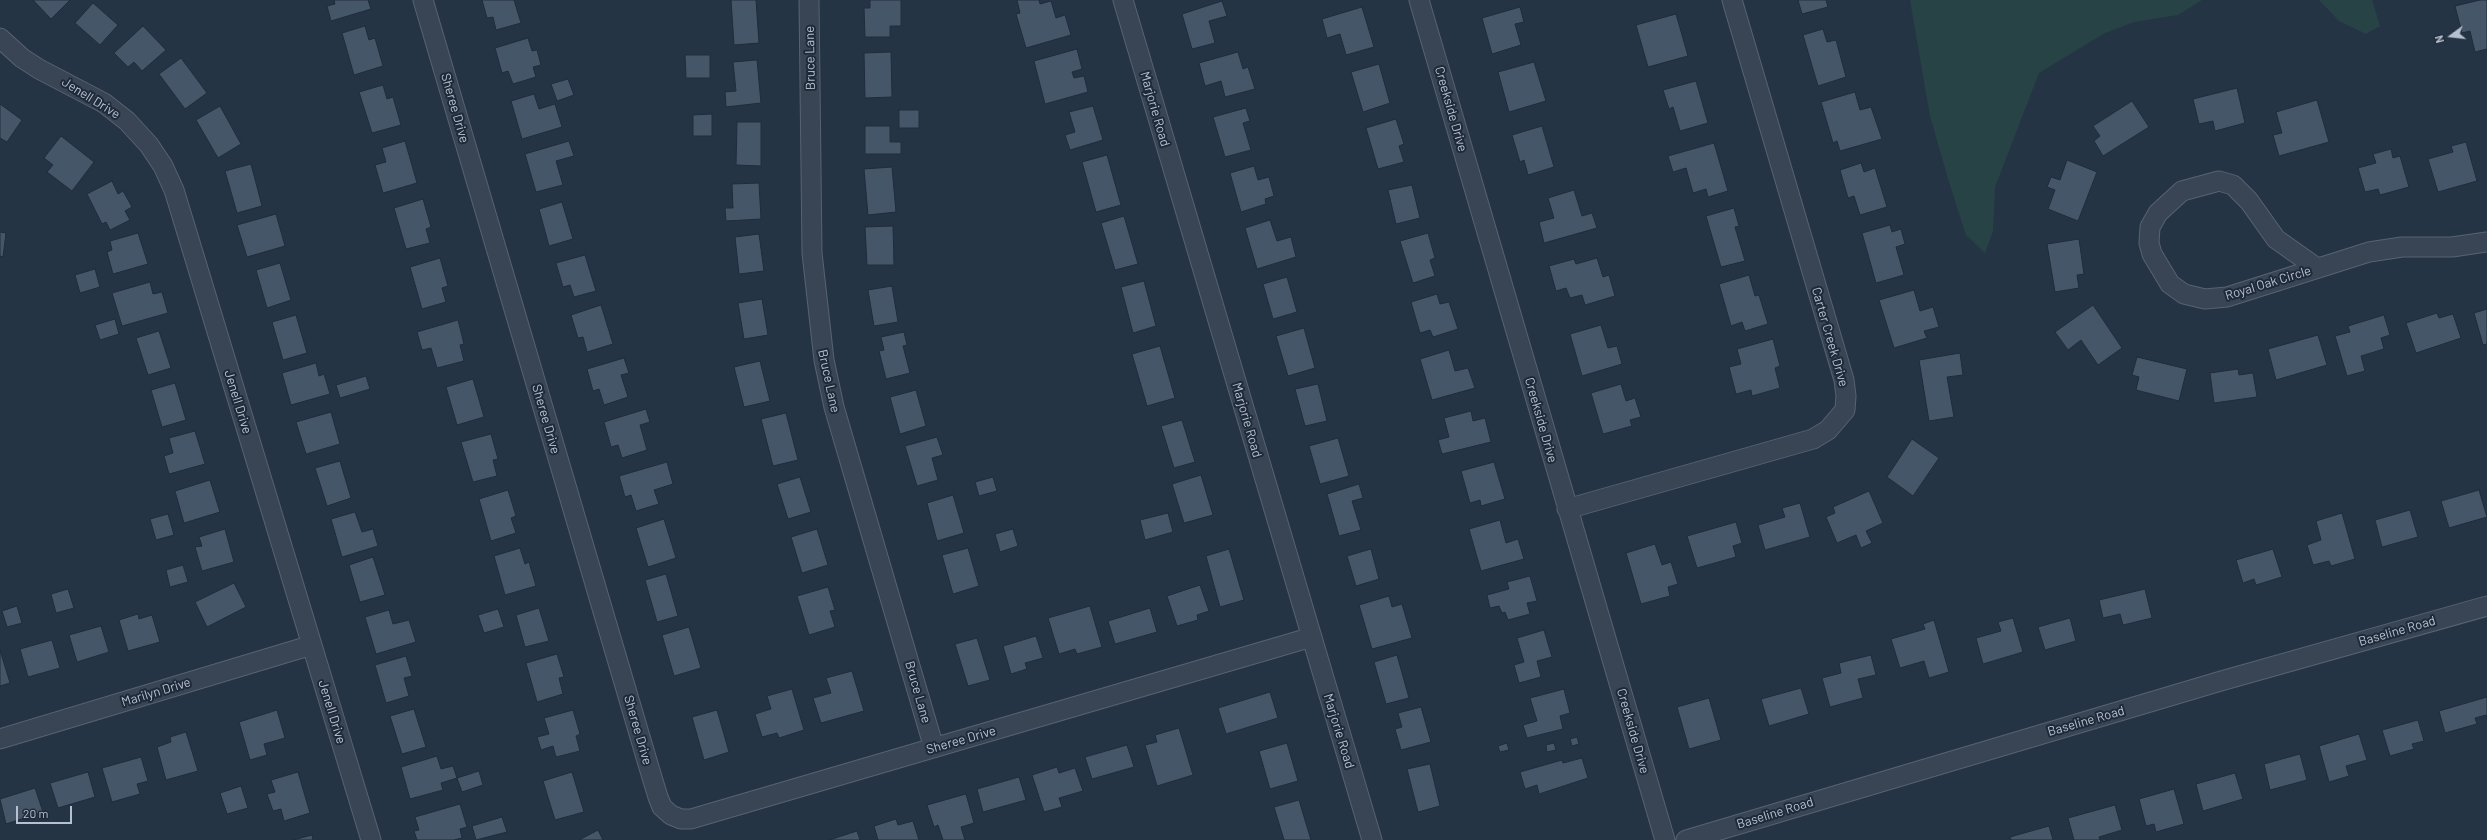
<!DOCTYPE html>
<html>
<head>
<meta charset="utf-8">
<style>
	body { margin:0 }
	#map { position:relative; width:2487px; height:840px; overflow:hidden; background:#253445; font-family:Barlow,sans-serif }
	canvas { display:block }
	.north { position:absolute; left:2431px; top:16px; width:40px; height:40px; -webkit-text-stroke:3px #1e2a3a; paint-order:stroke; rotate:255deg; font-size:11px; font-weight:700; line-height:16px; text-align:center; color:#b7c0ce }
	.north::after { content:''; display:block; margin:auto; width:14px; height:18px; background:#b7c0ce; clip-path:polygon(50% 0,100% 100%,50% 72%,0 100%) }
	.scale { position:absolute; left:16px; top:806px; width:56px; height:18px; box-sizing:border-box; border:2px solid #b7c0ce; border-top:0; padding-left:5px; font-size:12px; line-height:14px; white-space:nowrap; color:#b7c0ce; -webkit-text-stroke:3px #1e2a3a; paint-order:stroke }
</style>
</head>
<body>
<div id="map">
<canvas width="2487" height="840"></canvas>
<div class="north">N</div>
<div class="scale">20 m</div>
</div>
<script>
const context = document.querySelector('canvas').getContext('2d');
context.lineJoin = 'round';
function fill(path, color) { context.fillStyle = color; context.fill(path, 'evenodd'); }
const shape = rows => new Path2D(rows.map(r => 'M' + r).join(''));
function strokePath(path, color, width, dash) { context.strokeStyle = color; context.lineWidth = width; context.lineCap = dash ? 'butt' : 'round'; context.setLineDash(dash || []); context.stroke(path); }
function label(font, color, halo, rows, align = 'center') {
  context.font = font + ' Barlow,sans-serif'; context.lineWidth = 4; context.setLineDash([]); context.textBaseline = 'middle'; context.strokeStyle = halo; context.fillStyle = color; for (const [text, x, y, turn = 0] of rows) {
    context.save(); context.translate(x, y); context.rotate((+turn || 0) * Math.PI / 180); context.textAlign = isNaN(turn) ? turn : align; if (halo) context.strokeText(text, 0, 0); context.fillText(text, 0, 0); context.restore();
  }
}
const green = shape([
	[1910,0,2202,0,2178,15,2134,22,2103,34,2039,73,1995,187,1993,231,1985,253,1966,235,1949,182,1930,116],
	[2319,0,2372,0,2380,26,2366,34,2339,21]
]);
const building = shape([
	[33,0,70,0,51,19,33,0],
	[334,0,368,0,371,9,331,21,327,6,335,4,334,0],
	[482,0,514,0,521,23,496,30,493,17,487,18,482,0],
	[731,0,756,0,759,43,734,45,731,0],
	[870,0,901,0,901,26,890,26,890,37,865,37,864,8,870,8,870,0],
	[1017,0,1039,0,1040,4,1051,1,1056,18,1065,15,1071,35,1026,48,1016,14,1020,13,1017,0],
	[1798,0,1826,0,1828,7,1802,14,1798,0],
	[2480,0,2487,0,2487,49,2475,52,2470,31,2462,33,2455,6,2480,0],
	[1222,1,1227,16,1209,21,1215,43,1192,49,1182,14,1222,1],
	[93,3,118,25,100,45,75,23,93,3],
	[1362,7,1374,47,1346,55,1340,34,1327,38,1322,19,1362,7],
	[1520,7,1524,22,1515,24,1521,45,1492,54,1482,18,1520,7],
	[1676,14,1688,56,1648,67,1636,25,1676,14],
	[143,26,166,50,142,71,134,62,128,67,114,53,143,26],
	[365,26,369,40,375,38,383,66,354,75,342,33,365,26],
	[1823,29,1827,42,1836,40,1846,77,1818,86,1803,35,1823,29],
	[528,38,532,51,537,50,541,65,533,67,536,77,513,84,508,71,502,73,495,48,528,38],
	[1077,49,1082,69,1072,72,1074,78,1084,76,1088,92,1045,104,1034,61,1077,49],
	[891,52,892,97,865,98,864,53,891,52],
	[1238,52,1243,69,1248,67,1255,89,1225,97,1221,81,1205,86,1199,63,1238,52],
	[685,55,710,55,710,78,686,78,685,55],
	[181,58,207,93,185,109,159,74,181,58],
	[757,60,761,103,726,107,725,92,736,91,733,62,757,60],
	[1534,62,1546,101,1509,112,1498,72,1534,62],
	[1379,64,1390,103,1363,112,1351,72,1379,64],
	[568,79,574,95,557,101,551,84,568,79],
	[1696,81,1708,123,1680,131,1673,107,1669,109,1663,90,1696,81],
	[383,85,387,99,393,97,401,125,372,133,359,92,383,85],
	[2237,88,2245,123,2215,131,2213,121,2199,124,2193,99,2237,88],
	[1855,92,1860,110,1871,107,1882,139,1840,151,1837,141,1833,143,1821,102,1855,92],
	[534,94,539,109,555,104,562,127,522,139,511,101,534,94],
	[2317,100,2329,142,2279,156,2273,135,2282,133,2276,112,2317,100],
	[2132,101,2149,127,2103,156,2094,141,2100,136,2093,126,2132,101],
	[0,104,22,120,7,142,0,138,0,104],
	[220,106,241,144,218,158,196,120,220,106],
	[1093,106,1103,140,1070,150,1065,135,1075,132,1069,112,1093,106],
	[1246,108,1250,121,1243,123,1251,150,1225,157,1213,117,1246,108],
	[899,110,919,110,919,128,899,128,899,110],
	[712,114,712,136,693,136,693,115,712,114],
	[1396,119,1404,144,1399,146,1404,162,1378,169,1366,128,1396,119],
	[737,122,761,122,761,166,736,165,737,122],
	[865,126,890,126,890,142,901,142,901,154,865,154,865,126],
	[1542,126,1554,167,1528,175,1524,160,1520,162,1512,135,1542,126],
	[61,136,94,162,72,191,47,172,53,165,44,158,61,136],
	[405,141,417,183,383,193,375,165,386,162,382,148,405,141],
	[569,141,574,156,556,161,563,185,536,192,525,154,569,141],
	[2466,142,2477,181,2438,192,2428,159,2453,152,2451,146,2466,142],
	[1714,143,1728,191,1708,197,1706,189,1693,193,1686,168,1673,172,1668,156,1714,143],
	[2391,149,2393,158,2400,156,2409,187,2380,195,2378,189,2365,192,2358,168,2376,163,2373,154,2391,149],
	[1107,155,1121,205,1096,212,1082,162,1107,155],
	[2067,160,2097,172,2078,221,2048,209,2055,190,2047,187,2051,177,2060,180,2067,160],
	[1861,163,1864,172,1875,168,1887,207,1860,215,1854,196,1848,198,1840,170,1861,163],
	[251,164,262,206,237,213,225,171,251,164],
	[1254,166,1258,180,1269,177,1274,196,1265,199,1266,204,1241,212,1230,173,1254,166],
	[892,167,896,212,868,215,864,169,892,167],
	[112,181,118,194,123,191,132,207,125,211,130,220,110,230,106,222,102,224,87,194,112,181],
	[759,183,761,219,726,221,725,208,733,208,732,184,759,183],
	[1412,185,1420,218,1396,224,1388,190,1412,185],
	[1574,190,1582,216,1592,213,1597,228,1544,243,1539,222,1554,218,1548,198,1574,190],
	[423,199,431,227,426,229,430,243,406,249,394,208,423,199],
	[562,202,573,239,549,246,539,209,562,202],
	[1734,208,1739,226,1735,227,1745,261,1721,267,1706,216,1734,208],
	[276,214,285,246,247,257,237,225,276,214],
	[1124,216,1138,264,1115,270,1101,223,1124,216],
	[1270,220,1277,241,1291,237,1296,257,1257,269,1245,228,1270,220],
	[1890,225,1892,232,1901,229,1905,244,1896,247,1904,275,1876,283,1862,233,1890,225],
	[893,226,894,265,867,265,865,227,893,226],
	[0,232,6,233,3,257,0,256,0,232],
	[138,233,148,264,113,274,107,252,112,250,110,241,138,233],
	[1428,233,1435,258,1430,260,1435,276,1413,283,1400,241,1428,233],
	[759,234,764,271,739,274,735,237,759,234],
	[2079,239,2084,274,2077,275,2079,288,2055,292,2047,244,2079,239],
	[585,255,596,291,574,297,570,285,563,287,556,263,585,255],
	[440,258,448,286,442,288,446,302,422,309,410,267,440,258],
	[1597,258,1603,277,1609,275,1615,296,1585,305,1582,295,1570,298,1566,288,1556,291,1549,266,1574,259,1576,264,1597,258],
	[280,263,291,300,267,308,256,270,280,263],
	[95,269,100,287,80,293,75,275,95,269],
	[1749,275,1755,296,1759,295,1768,324,1745,331,1742,322,1731,326,1719,284,1749,275],
	[1287,277,1297,312,1273,319,1263,284,1287,277],
	[1144,281,1156,326,1133,333,1121,287,1144,281],
	[150,282,153,294,162,292,168,313,122,326,112,293,150,282],
	[892,286,898,322,874,326,868,290,892,286],
	[1914,290,1920,311,1933,307,1939,327,1924,331,1927,338,1894,348,1879,300,1914,290],
	[1437,294,1440,304,1449,302,1458,329,1433,337,1430,330,1420,333,1411,302,1437,294],
	[762,299,768,335,744,339,738,303,762,299],
	[601,305,613,344,587,352,583,337,578,338,571,315,601,305],
	[2093,305,2122,348,2098,365,2081,340,2068,350,2055,332,2093,305],
	[2487,309,2487,344,2483,345,2474,313,2487,309],
	[2437,313,2439,318,2453,314,2461,338,2416,353,2406,323,2437,313],
	[296,315,307,353,283,360,272,322,296,315],
	[2384,315,2390,335,2381,338,2384,349,2361,356,2365,371,2347,376,2335,336,2350,332,2348,326,2384,315],
	[115,319,119,334,100,340,95,325,115,319],
	[458,320,464,344,460,345,464,361,437,368,431,348,422,350,417,332,458,320],
	[1601,325,1608,348,1617,346,1622,364,1582,376,1570,334,1601,325],
	[1304,328,1315,368,1288,376,1276,336,1304,328],
	[159,331,171,368,148,375,136,338,159,331],
	[904,332,907,345,903,346,910,373,886,379,879,351,884,350,881,337,904,332],
	[2318,335,2327,365,2276,380,2268,349,2318,335],
	[1773,339,1780,366,1775,368,1780,388,1752,396,1751,390,1736,394,1729,367,1741,364,1737,349,1773,339],
	[1160,346,1175,398,1147,406,1132,354,1160,346],
	[1449,350,1455,371,1468,368,1475,388,1432,400,1420,359,1449,350],
	[1960,353,1963,375,1947,377,1954,417,1929,421,1919,360,1960,353],
	[2137,357,2187,369,2179,401,2136,390,2139,377,2132,375,2137,357],
	[624,358,629,373,621,375,628,397,604,405,599,389,593,391,587,369,624,358],
	[760,361,770,401,744,407,734,367,760,361],
	[316,363,319,376,324,374,330,394,291,405,282,373,316,363],
	[2238,369,2239,375,2253,373,2257,397,2214,403,2210,373,2238,369],
	[366,376,370,389,340,398,336,385,366,376],
	[473,379,484,417,457,425,446,387,473,379],
	[175,383,186,420,162,427,151,390,175,383],
	[1318,384,1327,421,1305,426,1295,389,1318,384],
	[1621,384,1626,401,1635,398,1641,417,1630,420,1632,426,1603,434,1591,393,1621,384],
	[916,390,926,426,900,434,890,397,916,390],
	[646,409,650,422,640,425,647,450,622,458,618,445,611,447,604,422,646,409],
	[1471,411,1473,421,1485,418,1491,442,1442,454,1438,440,1449,437,1444,418,1471,411],
	[331,412,340,444,306,454,296,422,331,412],
	[786,413,798,460,773,466,761,419,786,413],
	[1182,420,1195,462,1174,468,1161,426,1182,420],
	[195,431,205,464,169,474,164,456,173,453,169,438,195,431],
	[491,434,498,459,493,460,497,476,473,482,461,442,491,434],
	[937,437,943,455,932,458,938,480,917,486,905,446,937,437],
	[1338,438,1349,476,1320,484,1309,446,1338,438],
	[1912,439,1939,458,1913,496,1887,477,1912,439],
	[340,461,351,498,327,506,315,468,340,461],
	[667,462,673,484,654,490,659,504,636,511,631,495,625,497,619,476,667,462],
	[1494,462,1505,499,1481,506,1480,500,1470,503,1461,471,1494,462],
	[1201,475,1213,515,1184,523,1172,484,1201,475],
	[800,477,811,512,788,519,777,484,800,477],
	[993,477,997,491,979,496,975,482,993,477],
	[210,480,220,512,184,523,175,491,210,480],
	[1359,484,1363,498,1352,501,1361,530,1339,536,1327,494,1359,484],
	[508,490,516,516,511,518,516,533,491,541,479,499,508,490],
	[2479,490,2487,517,2449,528,2441,501,2479,490],
	[1869,491,1883,523,1866,531,1872,543,1861,548,1856,535,1837,543,1826,517,1835,513,1833,507,1869,491],
	[953,495,964,533,937,541,927,503,953,495],
	[1800,503,1810,537,1765,550,1758,525,1785,517,1782,508,1800,503],
	[2410,510,2418,537,2382,547,2375,520,2410,510],
	[355,512,362,532,373,529,378,546,342,557,331,519,355,512],
	[1168,513,1173,532,1145,540,1140,520,1168,513],
	[2342,513,2355,559,2331,566,2329,561,2313,565,2307,545,2321,540,2316,521,2342,513],
	[168,514,174,535,156,540,150,519,168,514],
	[664,519,676,558,648,567,636,528,664,519],
	[1500,520,1506,543,1518,539,1524,559,1481,571,1469,529,1500,520],
	[1736,522,1742,543,1733,546,1736,557,1697,568,1687,536,1736,522],
	[225,529,234,562,202,571,195,547,202,546,199,537,225,529],
	[817,529,828,565,802,573,791,537,817,529],
	[1013,529,1018,546,1000,552,995,534,1013,529],
	[1655,544,1662,565,1671,562,1678,584,1668,587,1670,596,1641,604,1626,553,1655,544],
	[520,548,525,564,529,562,536,586,505,595,494,556,520,548],
	[968,548,979,586,953,594,942,555,968,548],
	[1229,549,1244,600,1220,607,1206,556,1229,549],
	[1371,549,1379,579,1356,586,1347,556,1371,549],
	[2273,549,2282,577,2256,585,2254,579,2243,583,2236,560,2273,549],
	[373,557,385,595,360,602,349,565,373,557],
	[183,565,188,582,170,587,166,570,183,565],
	[666,574,678,616,657,622,645,580,666,574],
	[1530,576,1537,601,1527,603,1530,614,1508,620,1505,612,1502,613,1499,606,1490,608,1487,595,1509,589,1507,582,1530,576],
	[234,583,246,607,207,627,195,602,234,583],
	[1200,585,1209,611,1197,615,1198,620,1177,626,1167,596,1200,585],
	[828,587,835,610,830,611,835,627,809,635,797,596,828,587],
	[68,589,74,608,56,613,51,594,68,589],
	[2145,589,2152,618,2123,625,2120,614,2103,618,2099,600,2145,589],
	[1389,596,1392,607,1402,604,1412,638,1372,649,1359,605,1389,596],
	[17,606,22,623,7,627,2,611,17,606],
	[1090,606,1102,647,1077,654,1075,649,1059,654,1048,618,1090,606],
	[539,608,549,641,525,647,516,615,539,608],
	[1150,608,1157,632,1115,644,1108,621,1150,608],
	[498,609,504,627,484,633,478,615,498,609],
	[389,610,393,624,409,620,416,642,376,654,365,617,389,610],
	[138,614,139,619,152,615,160,642,128,651,119,620,138,614],
	[2013,618,2023,652,1983,664,1976,638,2001,631,1998,622,2013,618],
	[2070,618,2076,641,2045,650,2038,627,2070,618],
	[1934,620,1949,672,1929,678,1924,661,1900,668,1891,639,1925,629,1923,624,1934,620],
	[101,626,109,652,77,662,69,635,101,626],
	[689,627,701,668,674,676,662,635,689,627],
	[1544,630,1552,657,1537,661,1541,677,1519,683,1514,665,1524,662,1517,638,1544,630],
	[1036,636,1043,658,1025,663,1027,669,1011,674,1003,646,1036,636],
	[977,638,990,680,968,686,955,644,977,638],
	[52,640,60,668,28,677,20,649,52,640],
	[0,650,10,683,0,686,0,650],
	[557,654,564,677,559,678,563,694,537,702,526,663,557,654],
	[1397,655,1409,698,1386,704,1374,662,1397,655],
	[1871,655,1876,675,1858,679,1863,698,1830,707,1822,678,1841,673,1839,663,1871,655],
	[406,656,412,676,404,678,409,696,386,703,375,665,406,656],
	[852,671,864,711,821,723,813,698,831,693,826,678,852,671],
	[1801,688,1809,714,1769,726,1761,699,1801,688],
	[792,689,804,730,779,738,777,733,762,737,755,714,771,709,767,696,792,689],
	[1564,689,1570,713,1560,716,1563,729,1527,738,1523,725,1537,721,1530,698,1564,689],
	[1270,692,1278,718,1226,734,1218,708,1270,692],
	[2487,697,2487,718,2486,715,2475,718,2477,724,2445,733,2439,711,2487,697],
	[1709,698,1721,740,1689,749,1677,707,1709,698],
	[1421,707,1431,742,1401,750,1395,729,1402,727,1398,713,1421,707],
	[414,709,426,747,402,754,390,716,414,709],
	[277,710,285,738,264,744,267,755,250,760,239,722,277,710],
	[573,710,580,734,576,736,580,751,556,757,553,746,541,750,537,737,549,734,544,718,573,710],
	[717,710,729,752,704,760,692,717,717,710],
	[2418,720,2424,741,2412,744,2414,749,2390,756,2382,730,2418,720],
	[1179,728,1193,775,1157,786,1145,745,1157,742,1155,735,1179,728],
	[186,732,198,771,166,780,157,747,171,742,170,737,186,732],
	[2359,734,2367,760,2346,766,2349,776,2329,782,2319,746,2359,734],
	[1577,737,1579,744,1572,746,1570,739,1577,737],
	[1287,743,1298,781,1270,789,1259,751,1287,743],
	[1507,743,1509,750,1500,752,1498,746,1507,743],
	[1554,743,1556,750,1547,752,1546,745,1554,743],
	[1127,745,1134,767,1092,779,1085,757,1127,745],
	[2300,754,2307,780,2270,790,2264,764,2300,754],
	[437,756,441,769,453,766,457,778,441,783,443,790,410,799,401,767,437,756],
	[141,757,148,781,137,784,140,794,112,802,102,768,141,757],
	[1582,758,1588,778,1539,794,1537,785,1525,789,1520,772,1562,760,1563,763,1582,758],
	[1430,764,1440,806,1418,812,1407,769,1430,764],
	[1057,767,1059,773,1075,768,1083,791,1059,798,1062,807,1044,812,1032,775,1057,767],
	[479,771,483,785,462,792,457,778,479,771],
	[88,772,95,797,58,808,50,783,88,772],
	[298,772,310,813,284,821,281,809,273,811,267,794,275,792,271,780,298,772],
	[572,772,584,812,555,820,543,781,572,772],
	[2235,773,2243,799,2203,811,2196,784,2235,773],
	[1019,777,1026,800,983,812,977,789,1019,777],
	[241,786,248,808,227,814,220,793,241,786],
	[35,788,43,812,6,824,0,799,35,788],
	[2174,789,2184,824,2156,832,2154,824,2146,826,2139,799,2174,789],
	[966,794,974,823,961,827,965,840,943,840,938,825,934,827,927,805,966,794],
	[1299,800,1311,840,1284,840,1274,807,1299,800],
	[460,804,467,827,460,829,462,838,454,840,417,840,414,831,419,830,415,817,460,804],
	[2115,805,2122,830,2099,837,2100,840,2074,840,2068,818,2115,805],
	[502,817,507,832,476,840,472,826,502,817],
	[896,819,898,825,913,821,919,840,878,840,874,826,896,819],
	[2049,826,2053,840,2011,840,2010,837,2049,826],
	[598,830,603,840,579,840,598,830],
	[857,831,860,840,829,840,857,831],
	[312,835,313,840,293,840,312,835]
]);
const minor = shape([
	[423,0,648,764,658,797,662,807,671,815,681,819,691,819,1312,637],
	[809,0,812,253,824,360,834,407,934,748],
	[1123,0,1372,840],
	[1419,0,1665,840],
	[0,38,22,58,39,69,104,103,127,121,149,145,163,166,174,190,195,259,371,840],
	[2317,268,2276,239,2249,201,2233,185,2219,181,2182,191,2158,213,2150,227,2149,243,2152,254,2170,284,2184,294,2205,299,2227,297,2369,252,2402,247,2452,247,2487,242],
	[1567,509,1813,439,1828,430,1845,410,1846,396,1844,380,1732,0],
	[0,739,312,645],
	[1686,840,2221,681,2487,606]
]);
const streetNames = [
	["Bruce Lane",810,58,-91],
	["Jenell Drive",91,98,32],
	["Sheree Drive",455,108,74],
	["Marjorie Road",1155,109,74],
	["Creekside Drive",1451,109,74],
	["Royal Oak Circle",2268,283,-17],
	["Carter Creek Drive",1830,337,74],
	["Bruce Lane",829,381,78],
	["Jenell Drive",238,402,73],
	["Sheree Drive",546,419,74],
	["Marjorie Road",1247,420,74],
	["Creekside Drive",1541,420,74],
	["Baseline Road",2397,631,-16],
	["Marilyn Drive",156,692,-17],
	["Bruce Lane",918,692,74],
	["Jenell Drive",332,712,73],
	["Baseline Road",2086,721,-16],
	["Sheree Drive",638,730,74],
	["Marjorie Road",1339,731,73],
	["Creekside Drive",1633,731,74],
	["Sheree Drive",961,740,-16],
	["Baseline Road",1775,813,-17]
];
fill(green, '#274346');
fill(building, '#465669');
strokePath(building, '#202c3c', 1);
strokePath(minor, '#586371', 21);
strokePath(minor, '#394554', 19);
label('13px', '#b7c0ce', '#1e2a3a', streetNames);
</script>
</body>
</html>
